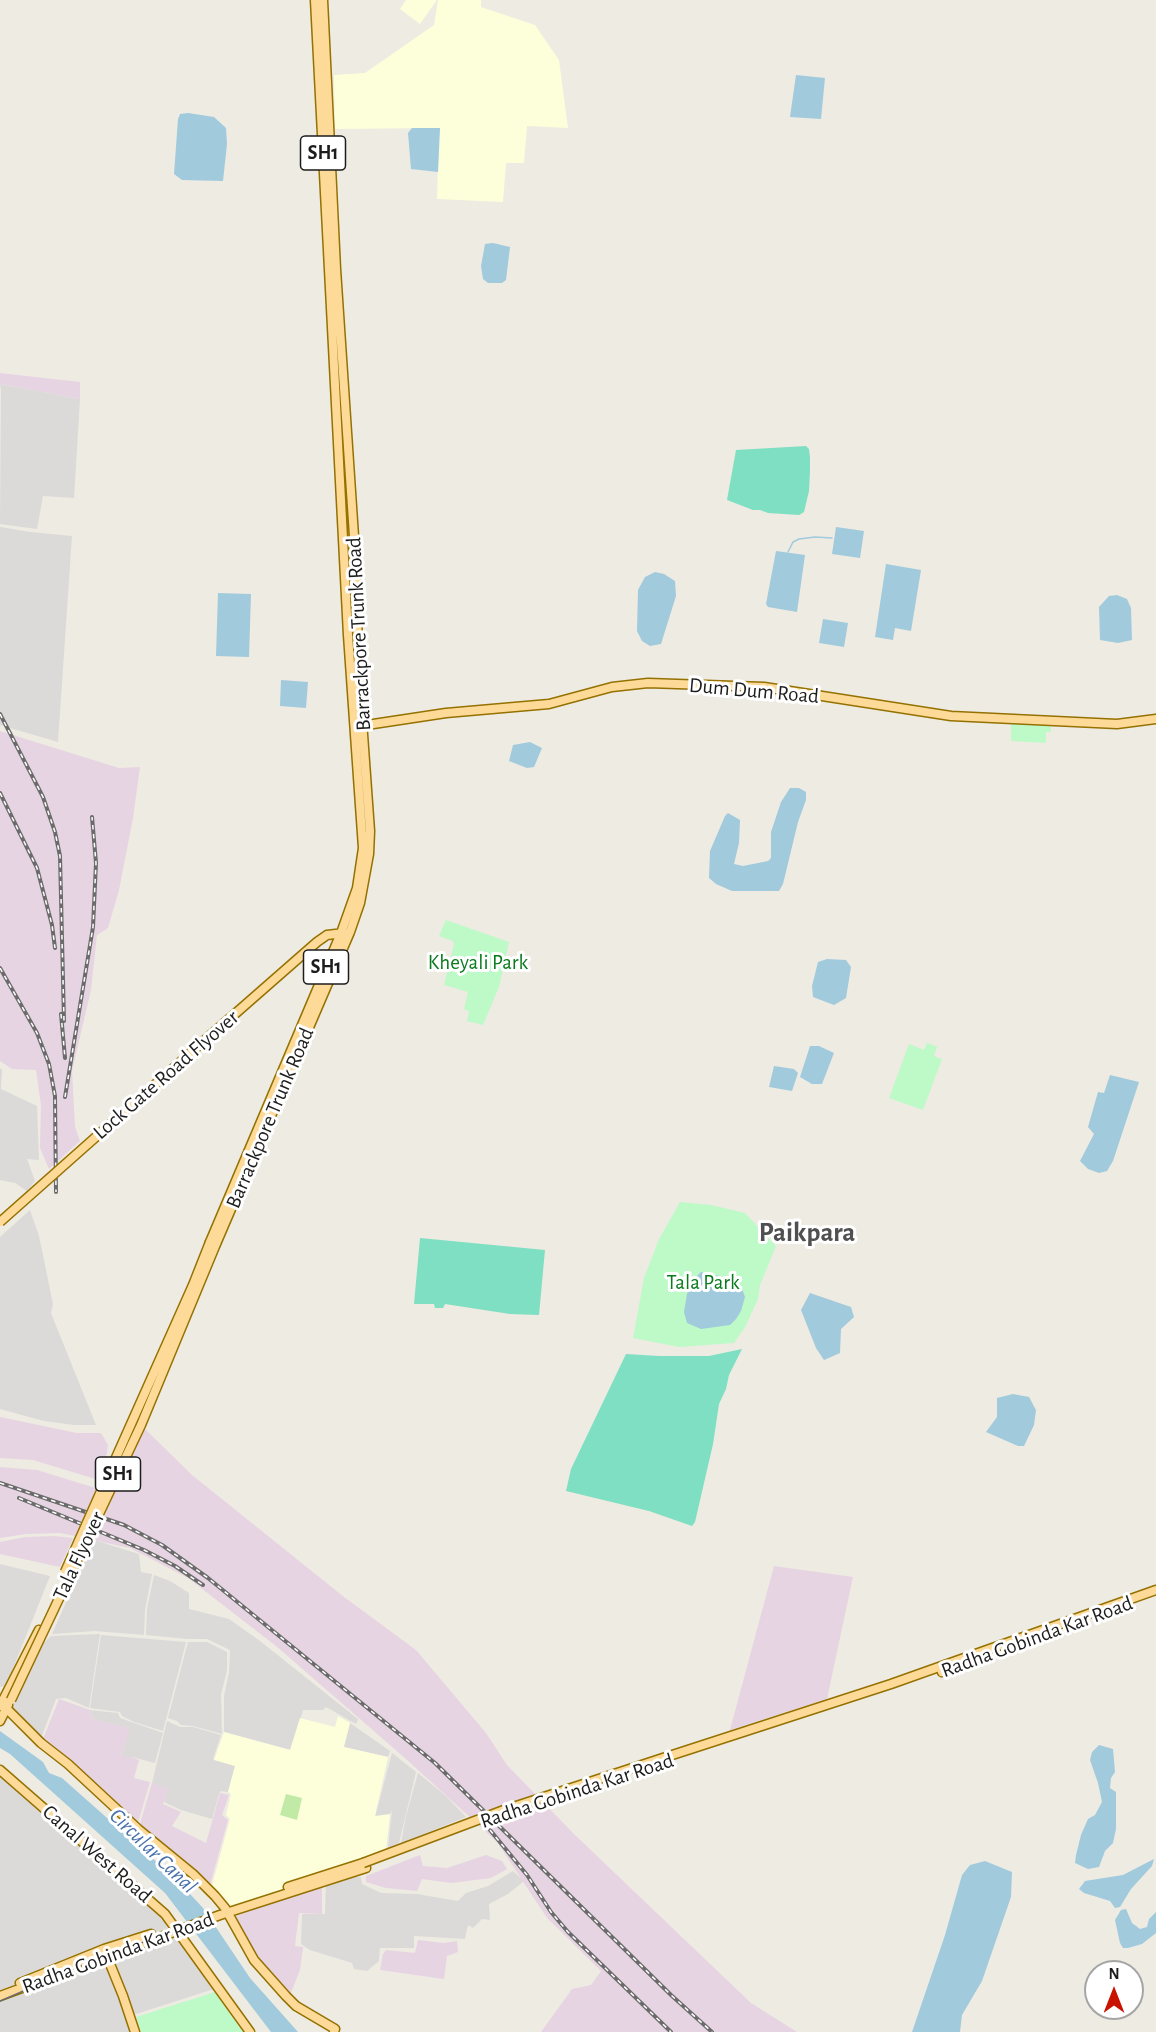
<!DOCTYPE html>
<html>
<head>
<meta charset="utf-8">
<style>
	body { margin:0 }
	#map { position:relative; width:1156px; height:2032px; overflow:hidden; background:#eeebe2; font-family:"Alegreya Sans",sans-serif }
	canvas { display:block }
	.north { position:absolute; left:1084px; top:1960px; width:60px; height:60px; box-sizing:border-box; background:#fff; border:2px solid #a5a5a5; border-radius:50%; rotate:0deg; font-size:16px; font-weight:700; line-height:24px; text-align:center; color:#1d1d1d }
	.north::after { content:''; display:block; margin:auto; width:21px; height:27px; background:#c91200; clip-path:polygon(50% 0,100% 100%,50% 72%,0 100%) }
</style>
</head>
<body>
<div id="map">
<canvas width="1156" height="2032"></canvas>
<div class="north">N</div>
</div>
<script>
const context = document.querySelector('canvas').getContext('2d');
context.lineJoin = 'round';
function fill(path, color) { context.fillStyle = color; context.fill(path, 'evenodd'); }
const shape = rows => new Path2D(rows.map(r => 'M' + r).join(''));
function strokePath(path, color, width, dash) { context.strokeStyle = color; context.lineWidth = width; context.lineCap = dash ? 'butt' : 'round'; context.setLineDash(dash || []); context.stroke(path); }
function label(font, color, halo, rows, align = 'center') {
  context.font = font + ' "Alegreya Sans",sans-serif'; context.lineWidth = 6; context.setLineDash([]); context.textBaseline = 'middle'; context.strokeStyle = halo; context.fillStyle = color; for (const [text, x, y, turn = 0] of rows) {
    context.save(); context.translate(x, y); context.rotate((+turn || 0) * Math.PI / 180); context.textAlign = isNaN(turn) ? turn : align; if (halo) context.strokeText(text, 0, 0); context.fillText(text, 0, 0); context.restore();
  }
}
const residential = shape([
	[1,384,80,399,74,498,43,496,37,529,0,524],
	[0,527,31,532,72,536,58,742,0,725],
	[0,1068,2,1070,1,1089,37,1106,39,1160,27,1159,35,1181,27,1191,15,1183,0,1180],
	[30,1210,39,1236,53,1304,51,1313,96,1425,74,1425,44,1421,0,1409,0,1237],
	[94,1540,139,1554,141,1572,152,1574,145,1610,144,1635,95,1631,52,1634],
	[0,1564,50,1576,6,1686,0,1687],
	[154,1575,170,1581,189,1593,189,1609,229,1619,260,1641,358,1719,356,1724,326,1707,323,1710,303,1710,291,1750,224,1732,224,1696,229,1672,230,1650,207,1639,188,1639,146,1635,147,1609],
	[100,1634,89,1708,66,1698,56,1699,41,1738,12,1706,35,1651,51,1636],
	[101,1635,186,1642,163,1731,134,1722,122,1716,120,1712,90,1708],
	[188,1642,207,1642,227,1652,227,1670,221,1695,222,1734,193,1726,181,1725,177,1721,168,1718],
	[90,1710,118,1713,120,1718,163,1733,155,1763,132,1757,121,1757,129,1729,93,1719],
	[167,1721,180,1727,193,1727,221,1735,213,1759,235,1766,228,1792,220,1791,212,1819,181,1810,164,1802,167,1789,152,1783],
	[350,1723,390,1751,388,1757,343,1747],
	[392,1753,416,1772,399,1843,388,1848,392,1810,390,1814,375,1817],
	[418,1773,446,1796,466,1817,401,1843,406,1816],
	[0,1777,5,1779,163,1916,167,1928,0,1990],
	[513,1871,524,1881,508,1894,489,1904,490,1920,482,1919,473,1928,468,1925,465,1939,414,1936,414,1948,380,1948,379,1961,367,1971,354,1969,352,1963,310,1950,301,1944,302,1914,325,1914,326,1883,339,1878,361,1877,362,1884,381,1893,417,1894,458,1901,466,1893,488,1886],
	[173,1932,214,1989,127,2017,131,2032,0,2032,0,1999]
]);
const industrial = shape([
	[0,373,80,382,80,399,1,384,0,390],
	[0,731,119,768,140,767,133,818,119,890,108,928,97,935,91,990,72,1071,75,1127,80,1141,49,1169,40,1148,41,1105,36,1070,12,1069,0,1061],
	[0,1417,77,1433,101,1433,108,1445,102,1481,33,1460,0,1458],
	[143,1427,192,1475,344,1597,416,1650,486,1733,507,1765,574,1834,751,2003,797,2032,541,2032,572,1989,591,1985,601,1971,547,1918,497,1842,406,1759,276,1646,188,1578,130,1548,60,1533,26,1534,0,1538,0,1467,37,1470,112,1493],
	[54,1536,73,1538,60,1567,0,1554,0,1542,25,1537],
	[774,1566,853,1577,827,1699,730,1730],
	[59,1699,90,1710,93,1719,130,1728,121,1756,132,1757,139,1760,134,1778,150,1782,137,1826,43,1739],
	[152,1783,168,1789,163,1804,181,1812,172,1826,206,1843,220,1793,229,1795,222,1815,228,1820,209,1889,139,1827],
	[420,1855,423,1866,447,1868,486,1855,502,1861,507,1869,491,1878,451,1883,422,1879,417,1891,386,1888,366,1882,366,1876],
	[322,1884,322,1914,299,1913,295,1946,303,1947,300,1970,290,1995,259,1960,234,1917],
	[418,1940,444,1943,457,1941,458,1952,447,1956,444,1979,380,1970,383,1954,386,1950,415,1953]
]);
const education = shape([
	[406,0,437,0,420,24,400,9],
	[438,0,481,0,481,7,535,25,559,60,568,128,527,126,524,163,506,163,503,202,437,199,439,128,335,129,334,75,365,73,434,25],
	[338,1716,350,1723,344,1747,388,1757,375,1816,390,1814,386,1850,350,1864,344,1870,228,1910,211,1889,230,1819,226,1815,231,1794,228,1792,235,1766,214,1760,224,1732,290,1750,300,1718,335,1727]
]);
const grass = shape([
	[286,1794,302,1798,297,1820,280,1815]
]);
const park = shape([
	[1011,720,1051,721,1051,732,1046,732,1046,743,1011,741],
	[446,920,509,942,499,987,483,1025,467,1021,469,1011,464,1009,468,992,444,985,454,944,453,941,439,936],
	[927,1043,936,1046,937,1047,934,1056,942,1059,923,1110,889,1098,909,1044,924,1050],
	[680,1202,711,1205,745,1213,776,1246,760,1285,758,1299,745,1327,734,1343,679,1347,633,1338,644,1278,659,1239],
	[215,1992,243,2032,141,2032,136,2017]
]);
const pitch = shape([
	[806,446,809,449,810,458,810,471,809,491,804,512,799,515,768,513,760,510,753,510,727,500,736,450],
	[420,1238,545,1250,539,1315,510,1314,445,1304,443,1308,435,1308,434,1304,414,1304],
	[742,1349,729,1375,726,1389,719,1404,713,1444,695,1522,692,1526,649,1511,566,1491,571,1469,626,1354,659,1356,709,1356]
]);
const water = shape([
	[796,75,825,78,821,119,790,117],
	[188,113,214,117,226,128,227,144,223,181,182,180,174,174,178,119,180,114],
	[412,128,440,128,438,172,411,169,408,133],
	[493,243,510,247,506,280,502,283,488,283,483,279,481,266,485,244],
	[836,527,864,531,860,558,832,554],
	[776,551,805,555,797,612,768,607,766,604],
	[886,564,921,570,911,631,895,628,893,640,875,637],
	[655,572,664,574,675,581,676,596,661,644,650,646,642,641,637,631,638,590,645,577],
	[218,593,251,594,249,657,216,656],
	[1117,595,1127,599,1131,608,1132,640,1118,643,1100,640,1099,607,1109,596],
	[823,619,848,623,844,647,819,643],
	[281,680,308,682,306,708,280,706],
	[530,742,542,748,534,767,527,768,509,761,513,745],
	[790,788,799,788,806,792,806,800,798,822,783,884,779,891,732,891,716,884,709,878,710,851,725,816,728,813,740,820,739,843,734,864,743,866,768,861,771,858,771,832,781,802],
	[827,959,846,960,851,967,846,998,834,1005,813,997,812,986,818,962],
	[810,1046,819,1046,834,1053,822,1084,812,1084,800,1077],
	[774,1066,794,1069,798,1073,792,1091,769,1087],
	[1110,1075,1139,1082,1113,1161,1107,1171,1099,1173,1088,1169,1080,1161,1094,1134,1088,1127,1098,1092,1104,1093],
	[701,1272,720,1276,725,1282,731,1285,737,1285,742,1289,745,1297,741,1311,736,1319,730,1325,701,1329,687,1323,684,1312,687,1294,694,1279],
	[810,1293,851,1307,854,1317,841,1329,840,1353,824,1360,816,1348,801,1310],
	[1013,1394,1029,1397,1036,1410,1034,1425,1024,1446,1018,1446,986,1432,997,1417,997,1398],
	[0,1731,43,1762,49,1773,62,1778,178,1881,203,1908,250,1978,298,2032,271,2032,165,1893,10,1754,0,1748],
	[1099,1745,1113,1749,1115,1772,1111,1778,1110,1788,1116,1792,1116,1829,1113,1843,1105,1851,1099,1867,1088,1869,1075,1863,1076,1855,1081,1835,1088,1819,1095,1815,1102,1802,1098,1783,1090,1760,1092,1752],
	[1154,1859,1152,1866,1131,1889,1120,1907,1115,1908,1110,1901,1084,1893,1079,1889,1085,1881,1123,1875],
	[985,1861,1012,1872,1011,1897,982,1981,962,2015,960,2032,912,2032,945,1935,962,1875,970,1865],
	[1126,1909,1132,1923,1140,1929,1147,1927,1149,1919,1156,1912,1156,1933,1142,1944,1128,1948,1123,1948,1120,1943,1115,1920,1121,1910]
]);
const stream = shape([
	[788,552,793,542,799,539,815,537,832,538]
]);
const major = shape([
	[360,726,446,713,549,704,612,687,648,683,764,687,951,716,1117,724,1156,719],
	[204,1041,317,942,327,935,344,933],
	[210,1242,341,933,357,888,363,848,348,635,315,0],
	[216,1244,350,932,360,903,369,854,370,831,359,679,355,551,336,269,323,0],
	[942,1672,972,1661],
	[0,1702,41,1743,68,1764,138,1829,193,1874,215,1896,225,1908,254,1960,286,1996,296,2006,335,2029,334,2032],
	[0,1706,39,1630],
	[0,1721,8,1705],
	[663,1758,891,1684,1156,1590],
	[0,1770,165,1914,250,2032],
	[288,1887,363,1863],
	[106,1954,123,1996,135,2032],
	[20,1983,104,1949,151,1934],
	[0,1996,220,1915,366,1868]
]);
const tram = shape([
	[0,2001,109,1954,182,1929]
]);
const rail = shape([
	[0,714,43,797,55,832,60,856,64,1021],
	[0,793,37,868,52,925,55,948],
	[0,968,37,1033,49,1064,55,1096,56,1192],
	[61,1014,65,1058],
	[65,1097,93,927,96,863,92,817],
	[0,1483,124,1525,162,1545,208,1578,435,1763,671,1995,712,2032],
	[19,1498,144,1550,175,1566,203,1585],
	[490,1830,527,1875,551,1912,568,1932,671,2032]
]);
const majorBridge = shape([
	[0,1222,204,1041],
	[65,1572,193,1285,210,1242],
	[11,1700,141,1425,216,1244],
	[363,1863,504,1810,663,1758]
]);
const shields = [
	[323,153,45],
	[326,967,45],
	[118,1474,45]
];
const shieldNames = [
	["SH1",323,153],
	["SH1",326,967],
	["SH1",118,1474]
];
const streetNames = [
	["Barrackpore Trunk Road",359,634,-93],
	["Dum Dum Road",754,691,5],
	["Lock Gate Road Flyover",166,1075,-41],
	["Barrackpore Trunk Road",270,1118,-67],
	["Tala Flyover",79,1556,-65],
	["Radha Gobinda Kar Road",1037,1637,-20],
	["Radha Gobinda Kar Road",577,1791,-18],
	["Canal West Road",97,1854,41],
	["Radha Gobinda Kar Road",118,1953,-20]
];
const parkNames = [
	["Kheyali Park",478,963],
	["Tala Park",703,1283]
];
const waterNames = [
	["Circular Canal",153,1851,44]
];
const districtNames = [
	["Paikpara",807,1233]
];
fill(residential, '#dbdad9');
fill(industrial, '#e7d4e2');
fill(education, '#fcffda');
fill(grass, '#c1eaa7');
fill(park, '#bdfac8');
fill(pitch, '#7edfc2');
fill(water, '#a1cadd');
strokePath(stream, '#a1cadd', 1.5);
strokePath(major, '#957100', 11);
strokePath(major, '#fdda98', 8);
strokePath(tram, '#6b6b6b', 1.5);
strokePath(rail, '#6b6b6b', 4);
strokePath(rail, '#fff', 1.5, [4.5]);
strokePath(majorBridge, '#957100', 11, []);
strokePath(majorBridge, '#fdda98', 8);
for (const [x, y, w] of shields) { const box = new Path2D(); box.roundRect(x - w / 2, y - 17, w, 34, 4.5); context.fillStyle = '#fff'; context.fill(box); strokePath(box, '#1d1d1d', 1.5); }
label('bold 20px', '#1d1d1d', null, shieldNames);
label('21px', '#1d1d1d', '#fff', streetNames);
label('21px', '#0a7b1d', '#fff', parkNames);
label('italic 22px', '#4871ad', '#fff', waterNames);
label('bold 27px', '#505050', '#fff', districtNames);
</script>
</body>
</html>
